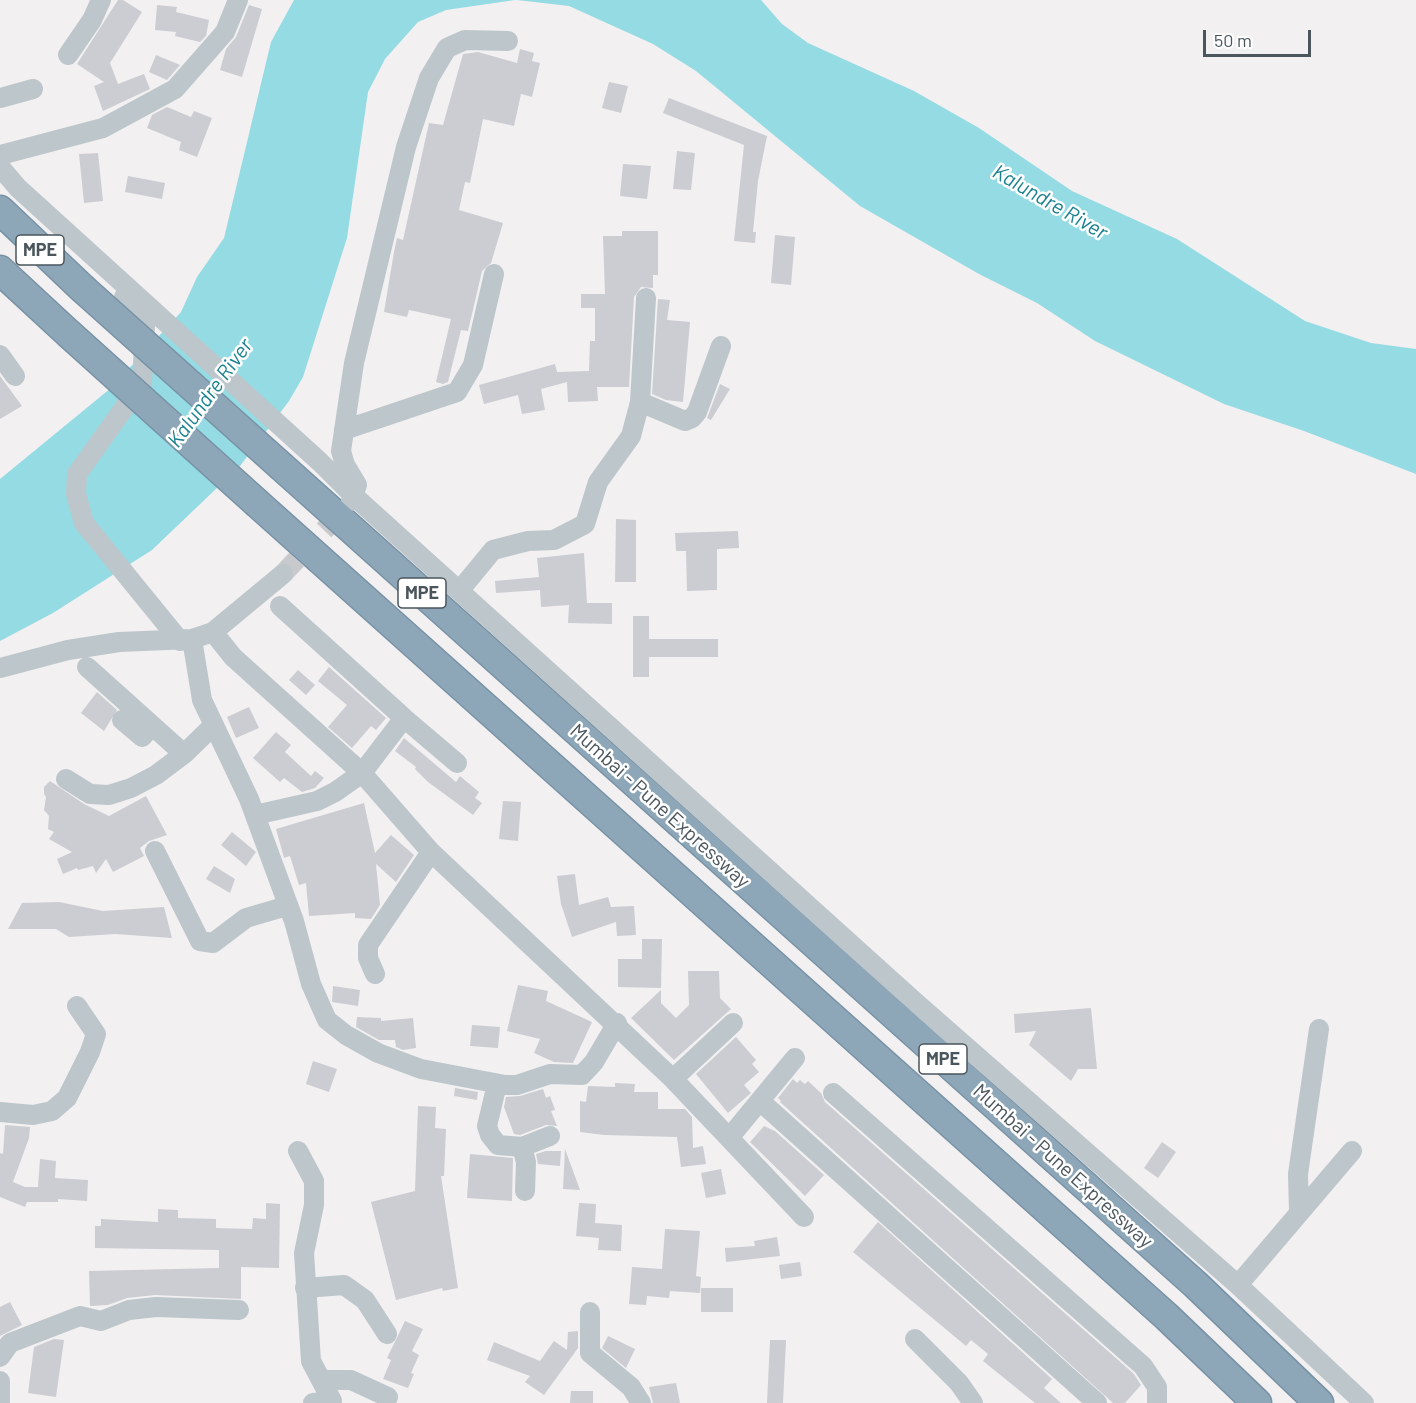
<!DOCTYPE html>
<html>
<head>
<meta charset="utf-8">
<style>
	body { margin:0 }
	#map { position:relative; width:1416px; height:1403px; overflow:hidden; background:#f2f0f1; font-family:Barlow,sans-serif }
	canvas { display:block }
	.scale { position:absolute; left:1203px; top:30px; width:108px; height:27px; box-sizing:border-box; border:3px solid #4a555c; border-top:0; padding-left:8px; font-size:18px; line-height:21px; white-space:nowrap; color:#4a555c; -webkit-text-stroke:4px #fff; paint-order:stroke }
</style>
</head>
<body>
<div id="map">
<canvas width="1416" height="1403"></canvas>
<div class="scale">50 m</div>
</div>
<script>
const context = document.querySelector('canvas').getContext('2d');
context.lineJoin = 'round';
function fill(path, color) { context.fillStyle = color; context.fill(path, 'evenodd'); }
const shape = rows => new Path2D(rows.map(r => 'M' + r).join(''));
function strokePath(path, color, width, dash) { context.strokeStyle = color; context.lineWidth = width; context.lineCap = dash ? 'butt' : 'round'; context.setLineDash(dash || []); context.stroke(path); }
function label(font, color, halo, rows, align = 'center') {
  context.font = font + ' Barlow,sans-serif'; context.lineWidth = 5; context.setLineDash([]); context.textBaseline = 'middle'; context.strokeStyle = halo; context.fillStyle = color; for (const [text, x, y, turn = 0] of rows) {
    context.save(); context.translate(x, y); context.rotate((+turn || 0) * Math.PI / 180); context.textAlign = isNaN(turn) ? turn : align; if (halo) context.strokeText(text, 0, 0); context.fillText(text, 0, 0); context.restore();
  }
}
const water = shape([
	[294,0,515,0,446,10,418,22,385,59,368,92,347,238,303,377,289,401,240,466,152,550,53,613,0,641,0,479,111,388,181,312,197,277,224,238,271,42],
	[517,0,761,0,782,24,808,43,914,91,979,128,1072,191,1177,239,1305,321,1371,343,1416,349,1416,474,1304,431,1224,404,1095,341,1037,303,979,274,860,206,696,71,653,44,569,6]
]);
const building = shape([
	[118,0,123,0,142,12,110,63,118,84,144,74,150,89,103,111,94,86,104,82,77,64],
	[157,5,177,7,176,12,209,20,206,36,200,42,175,36,176,32,155,30],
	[249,5,262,9,242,77,220,70,226,49,236,37],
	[520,49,534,53,532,61,540,63,532,97,521,94,514,126,483,119,470,183,465,182,459,210,503,223,491,263,482,271,468,331,461,330,448,382,443,384,436,382,451,319,409,310,407,317,384,312,394,252,397,238,403,240,429,123,443,125,463,54,478,52,517,63],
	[156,55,180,65,167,80,149,72],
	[609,82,628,86,621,113,602,108],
	[669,98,767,136,758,181,753,232,756,232,755,243,734,241,744,145,663,113],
	[167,107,191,117,194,111,212,118,197,157,179,150,181,142,147,128,152,115],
	[677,151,695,153,691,190,673,189],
	[98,153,103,201,84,203,79,154],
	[623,164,651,166,647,199,620,196],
	[128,176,165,183,162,199,125,192],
	[622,231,658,231,658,275,653,275,653,288,641,287,634,297,629,387,597,387,598,401,568,402,567,382,541,389,545,410,522,414,518,395,484,404,479,385,555,364,557,372,589,371,590,341,595,341,595,308,581,308,581,294,605,294,603,236,622,236],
	[775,235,795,237,791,285,771,283],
	[658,299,670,300,667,320,690,322,683,402,666,400,652,394],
	[0,376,22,406,0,419],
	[720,384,730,389,711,420,707,418],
	[616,519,636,520,636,582,615,582],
	[738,531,739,548,717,549,717,590,687,591,686,551,676,551,675,533],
	[584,553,587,603,612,603,612,624,568,623,569,605,541,607,540,590,496,593,495,581,539,577,537,558],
	[633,616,649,616,649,639,718,639,718,657,649,657,649,677,633,677],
	[329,667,386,718,376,730,371,726,352,748,328,727,347,705,318,681],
	[298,670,315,685,306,695,289,680],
	[97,692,117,710,104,731,81,713],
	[249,707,259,728,236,738,227,717],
	[276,732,291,745,285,752,311,776,315,771,324,778,315,788,302,792,284,778,280,782,253,758],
	[404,738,456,782,460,776,479,792,475,798,482,803,473,815,428,782,415,769,416,767,395,751],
	[50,781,84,804,109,816,146,796,167,835,149,841,140,848,144,856,113,872,106,859,96,873,93,866,78,870,77,868,63,874,57,859,72,852,49,839,54,832,48,829,49,816,44,810,46,797,44,794,44,787],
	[503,801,521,802,518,841,499,839],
	[364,803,375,853,391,835,414,855,396,882,376,864,380,905,371,919,355,918,355,913,309,916,306,883,299,885,290,856,284,858,276,829],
	[232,832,256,852,246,866,221,845],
	[214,866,235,879,230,893,206,879],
	[575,874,579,905,608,897,611,907,634,906,636,935,617,936,616,922,572,937,561,904,557,876],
	[59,902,103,911,164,907,172,938,115,934,69,937,56,929,8,929,22,903],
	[642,939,662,939,661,988,618,987,618,959,642,959],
	[688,971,719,971,720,998,731,1009,674,1060,631,1018,661,990,661,1003,676,1018,689,1005],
	[518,985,548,991,546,1001,592,1022,573,1063,554,1062,534,1053,540,1039,507,1031],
	[333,986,360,990,358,1006,332,1002],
	[1091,1008,1097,1069,1078,1069,1071,1081,1029,1045,1036,1031,1015,1033,1014,1014],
	[357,1017,381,1018,381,1021,413,1018,416,1048,403,1050,396,1047,395,1040,379,1040,356,1027],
	[472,1025,500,1027,498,1048,470,1046],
	[736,1037,756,1060,752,1064,759,1072,744,1085,751,1093,728,1113,696,1074],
	[313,1061,337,1069,329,1092,306,1084],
	[793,1079,797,1083,800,1080,805,1084,808,1081,821,1093,825,1102,1134,1374,1141,1385,1125,1403,1113,1403,780,1102,781,1101,778,1098],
	[615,1083,635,1084,634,1092,658,1092,658,1109,685,1109,692,1117,693,1148,703,1146,706,1164,681,1167,677,1137,604,1135,580,1132,580,1101,586,1102,588,1086,615,1087],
	[455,1088,478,1092,477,1100,454,1096],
	[543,1089,546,1098,550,1096,555,1110,551,1111,557,1126,546,1125,520,1135,514,1134,504,1107,506,1097,520,1096],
	[418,1106,436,1107,435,1128,446,1129,444,1176,441,1176,458,1288,443,1291,442,1288,396,1300,371,1202,415,1191],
	[5,1125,30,1127,29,1138,13,1182,25,1187,38,1187,40,1159,56,1161,55,1178,88,1180,87,1201,58,1199,58,1202,27,1202,25,1207,0,1197,0,1153,3,1154],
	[764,1126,775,1131,824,1175,805,1196,750,1142],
	[1162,1142,1176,1152,1158,1178,1144,1168],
	[565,1149,580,1190,563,1189],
	[546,1151,561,1151,560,1166,538,1164,536,1154],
	[470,1154,513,1158,512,1201,467,1198],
	[721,1169,726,1194,706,1198,701,1173],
	[266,1203,280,1204,279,1268,241,1267,241,1299,155,1295,127,1298,108,1305,90,1306,89,1271,219,1268,219,1250,95,1248,95,1226,101,1226,101,1219,158,1222,158,1209,178,1210,178,1218,216,1219,216,1228,252,1229,253,1218,266,1219],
	[579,1203,596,1204,595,1223,622,1225,621,1251,598,1250,599,1238,576,1236],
	[878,1222,1052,1379,1044,1388,1061,1403,1035,1403,983,1361,988,1354,971,1340,966,1346,853,1252],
	[665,1229,700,1231,696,1276,701,1277,700,1293,670,1291,669,1298,647,1296,646,1305,629,1304,632,1267,662,1269],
	[777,1237,780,1256,726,1262,725,1248,755,1246,754,1241],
	[800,1262,802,1276,781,1279,779,1265],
	[701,1288,733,1288,733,1312,701,1312],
	[10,1302,22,1325,0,1336,0,1307],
	[405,1321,423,1329,412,1351,419,1355,411,1373,414,1374,408,1388,383,1379,391,1360,387,1358],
	[578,1331,578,1348,544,1395,525,1382,530,1376,487,1360,494,1342,540,1361,554,1341,567,1350,568,1332],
	[608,1336,635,1349,626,1368,602,1348],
	[54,1339,64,1340,56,1397,28,1393,34,1347],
	[770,1340,786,1340,783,1403,767,1403],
	[676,1383,680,1403,653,1403,649,1387],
	[571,1391,593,1391,593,1403,570,1403]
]);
const minorTunnel = shape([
	[283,574,346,507]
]);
const minor = shape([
	[68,55,92,20,101,0],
	[0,98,33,89],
	[0,155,103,128,175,89,225,32,238,0],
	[0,167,18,188,320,462,355,497,915,1002,1238,1285,1364,1403],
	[124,297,145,326,142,383,77,474,76,494,84,523,180,641],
	[0,355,15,376],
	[640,402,646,298],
	[344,430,457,392,473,365,494,274],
	[351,501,357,485,345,465,341,451,354,363,406,147,429,78,447,48,465,40,508,41],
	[460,590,493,550,528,541,554,540,585,524,598,482,631,436,640,402,685,421,692,418,697,412,721,346],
	[213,632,233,657,362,773,431,852,673,1079,804,1217],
	[192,639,202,700,249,799,294,921,311,984,327,1020,346,1035,378,1053,421,1069,505,1085,517,1085,550,1074,582,1075,594,1062,617,1023],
	[87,667,184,754],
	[0,668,68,650,119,642,192,639,213,632,283,574],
	[404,718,457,763],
	[122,720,142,737,152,726],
	[66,779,90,794,109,795,131,788,156,775,184,754,214,725],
	[255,815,317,801,335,792,362,773,404,718,280,606],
	[155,851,200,941,213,943,246,918,287,906],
	[375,974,368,958,368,945,431,852],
	[673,1079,733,1023],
	[497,1084,487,1126,490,1135,498,1145,522,1147,550,1136],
	[833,1093,1143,1366,1157,1387,1157,1403],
	[760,1101,1097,1403],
	[0,1112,33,1115,52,1111,67,1098,90,1052,96,1034,77,1006],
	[729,1138,795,1058],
	[522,1147,526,1162,525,1191],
	[298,1151,314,1181,314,1205,304,1253,311,1361,332,1401,313,1403],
	[1299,1211,1298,1174,1319,1029],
	[1238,1285,1352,1151],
	[305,1288,344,1285,365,1300,387,1334],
	[590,1312,590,1353,631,1387,641,1403],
	[915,1339,959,1383,973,1403],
	[0,1357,10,1343,80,1316,101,1321,129,1310,156,1307,239,1310],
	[321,1380,351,1380,388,1397],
	[0,1381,0,1403]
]);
const highway = shape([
	[0,210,82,288],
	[0,270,68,333],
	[282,467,1195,1284,1319,1403],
	[258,504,1166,1316,1257,1403]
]);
const highwayBridge = shape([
	[82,288,282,467],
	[68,333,258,504]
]);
const shields = [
	[40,250,48],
	[422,593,48],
	[943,1059,48]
];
const shieldNames = [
	["MPE",40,250],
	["MPE",422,593],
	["MPE",943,1059]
];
const streetNames = [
	["Mumbai - Pune Expressway",660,806,42],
	["Mumbai - Pune Expressway",1063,1166,42]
];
const waterNames = [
	["Kalundre River",1050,202,30],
	["Kalundre River",210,393,-54]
];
fill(water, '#95dbe3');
fill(building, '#cbcdd2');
strokePath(minorTunnel, '#c8c9cc', 20, [20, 10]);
strokePath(highway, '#7892a5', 31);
strokePath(minor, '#bdc6cb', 20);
strokePath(highway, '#8da7b9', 28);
strokePath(highwayBridge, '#7892a5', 31, []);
strokePath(highwayBridge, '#8da7b9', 28);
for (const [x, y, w] of shields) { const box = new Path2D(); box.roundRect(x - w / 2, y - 15, w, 30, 4.5); context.fillStyle = '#fff'; context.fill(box); strokePath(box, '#4a555c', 1.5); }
label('bold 18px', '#4a555c', null, shieldNames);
label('20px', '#4a555c', '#fff', streetNames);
label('italic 21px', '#1a828f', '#fff', waterNames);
</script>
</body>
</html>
